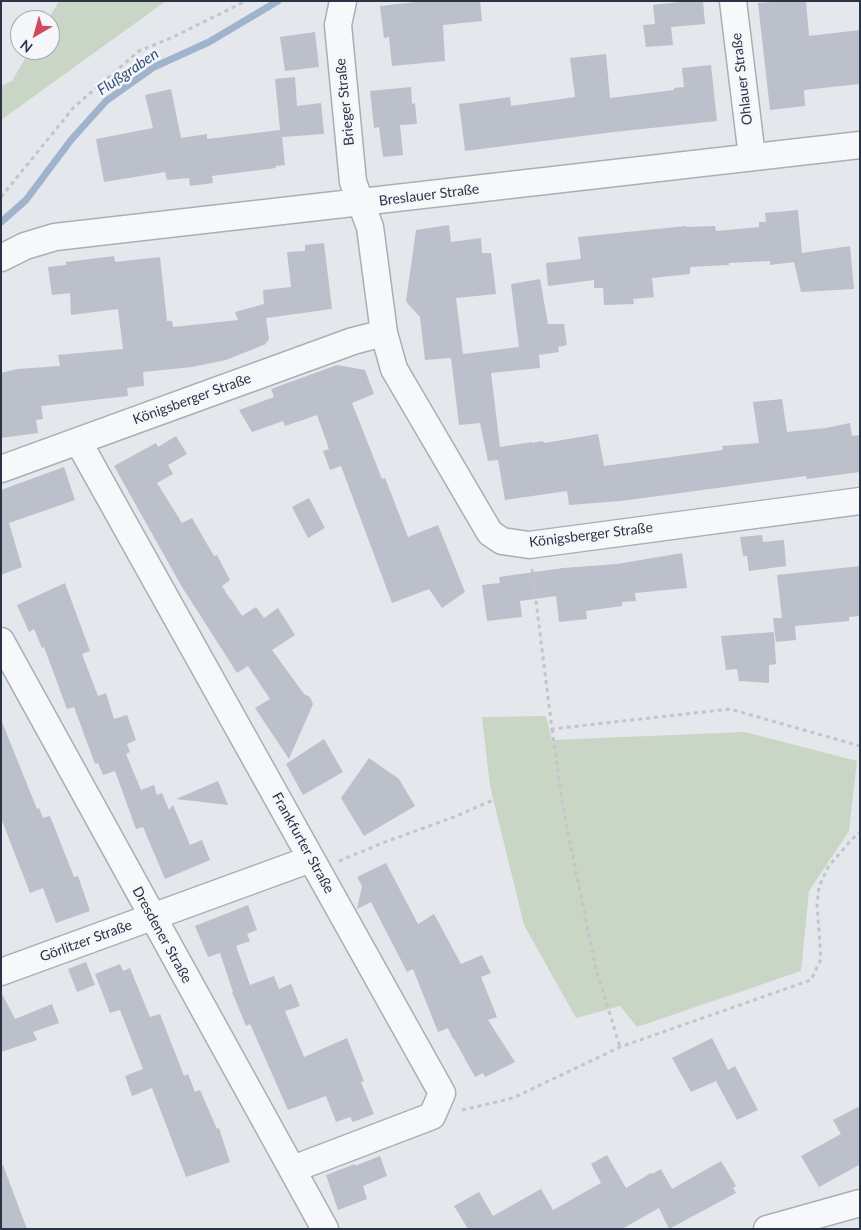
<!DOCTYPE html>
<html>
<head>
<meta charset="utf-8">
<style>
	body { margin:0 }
	#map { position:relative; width:861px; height:1230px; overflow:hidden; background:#e4e7ec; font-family:Lato,sans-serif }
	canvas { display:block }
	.frame { position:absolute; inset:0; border:2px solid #2b3445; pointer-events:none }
	.north { position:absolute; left:10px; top:10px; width:50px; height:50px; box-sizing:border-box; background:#f4f6f9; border:1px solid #a4a8b1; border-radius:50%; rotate:218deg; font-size:14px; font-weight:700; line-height:20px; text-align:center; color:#2b3445 }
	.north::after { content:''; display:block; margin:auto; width:18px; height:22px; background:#d1495b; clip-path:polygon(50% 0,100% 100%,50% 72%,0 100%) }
</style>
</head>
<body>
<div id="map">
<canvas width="861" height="1230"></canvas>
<div class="frame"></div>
<div class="north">N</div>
</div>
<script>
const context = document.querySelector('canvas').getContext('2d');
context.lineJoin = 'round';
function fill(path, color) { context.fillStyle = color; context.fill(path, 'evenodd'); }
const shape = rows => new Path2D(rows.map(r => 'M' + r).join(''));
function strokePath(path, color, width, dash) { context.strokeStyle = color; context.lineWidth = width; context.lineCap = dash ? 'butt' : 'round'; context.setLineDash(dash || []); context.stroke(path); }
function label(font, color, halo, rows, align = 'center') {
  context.font = font + ' Lato,sans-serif'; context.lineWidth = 5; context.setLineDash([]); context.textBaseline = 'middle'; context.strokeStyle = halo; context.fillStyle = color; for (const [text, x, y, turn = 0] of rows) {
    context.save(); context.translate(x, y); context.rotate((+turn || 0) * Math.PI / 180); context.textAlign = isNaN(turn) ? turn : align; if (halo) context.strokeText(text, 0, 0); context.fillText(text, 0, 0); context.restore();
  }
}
const green = shape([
	[59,1,166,1,1,120,1,86,12,81,30,50,50,50,50,20,48,20],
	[546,716,552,740,745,732,857,761,849,831,809,891,801,971,637,1027,620,1006,576,1018,524,925,490,786,482,717]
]);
const stream = shape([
	[1,222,26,200,71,140,106,101,154,67,209,42,278,1]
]);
const building = shape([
	[425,1,480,1,482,21,443,25,445,61,392,66,389,37,384,38,380,6],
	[689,1,703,1,705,24,671,27,673,45,646,47,643,25,655,24,653,5],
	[786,1,806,1,809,36,860,30,860,84,804,90,805,106,770,110,758,3],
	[315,32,319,67,285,71,280,37],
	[606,54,610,98,674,90,674,88,684,87,682,68,711,65,717,121,614,132,465,151,459,104,510,97,511,106,575,97,570,58],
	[295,77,297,106,321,103,324,134,282,137,285,165,275,166,276,168,212,176,213,183,190,186,189,178,167,180,165,172,104,182,96,139,153,128,145,95,171,89,181,138,207,134,207,139,280,130,275,79],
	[411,87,412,104,415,103,417,124,400,125,403,155,383,157,379,127,374,128,370,91],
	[798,210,802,253,850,246,854,289,801,292,794,262,770,265,770,261,729,263,729,265,690,267,690,274,652,278,654,297,633,299,634,304,604,305,603,288,594,288,594,280,548,286,546,263,581,259,578,237,686,226,686,227,715,226,716,231,759,227,759,222,766,222,765,213],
	[449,225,451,242,481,238,482,253,491,253,496,294,456,298,463,354,519,347,511,284,540,279,548,324,564,324,567,345,558,347,559,352,539,355,540,368,491,373,500,447,532,442,532,443,543,441,544,443,598,434,604,466,723,450,722,446,759,443,753,402,782,399,787,432,826,428,850,423,852,436,860,435,860,472,807,479,806,476,621,501,569,505,567,491,505,500,498,460,488,461,480,423,459,425,451,358,425,360,420,317,408,304,406,301,416,230],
	[324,243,332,309,266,318,269,340,266,342,266,344,226,360,192,367,143,372,144,386,127,388,128,396,41,406,43,419,36,420,38,433,1,438,1,373,17,369,60,366,58,355,123,349,118,309,71,315,70,293,52,295,48,267,66,265,66,262,114,256,115,262,160,257,167,321,172,321,173,327,238,320,235,312,264,304,263,290,291,287,287,252,305,251,305,245],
	[337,365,365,370,374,394,352,403,382,479,385,478,408,537,438,525,465,592,442,608,429,589,392,603,341,466,330,470,323,451,329,449,317,415,285,426,283,421,252,432,239,410,274,397,271,389],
	[176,436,187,454,168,465,173,474,157,483,182,523,192,518,214,556,217,555,230,580,222,586,230,599,231,599,242,616,256,607,264,618,278,608,295,635,272,650,304,694,310,697,313,704,289,759,255,708,270,699,248,666,237,673,182,587,114,466,156,443,158,447],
	[64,467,75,500,9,523,22,567,1,575,1,490],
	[309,498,325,528,308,538,292,507],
	[762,535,763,542,784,540,786,566,749,571,747,556,743,556,740,537],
	[682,553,687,588,635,593,636,601,622,602,622,606,586,611,587,619,559,622,556,596,520,601,522,617,487,621,482,585,500,583,499,577,563,568,617,564],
	[860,566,860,616,849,617,849,621,795,626,796,640,776,642,773,618,782,618,777,575],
	[65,583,90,651,82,654,98,696,106,693,114,719,127,715,136,740,127,744,130,752,126,754,141,790,154,785,157,795,162,793,169,810,173,805,190,845,202,840,210,860,165,879,143,827,136,829,115,771,103,775,98,763,95,764,74,707,67,709,44,647,42,648,34,629,29,632,17,605],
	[774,632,776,664,769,665,769,683,739,681,737,669,726,670,721,636],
	[2,722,37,809,39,808,43,818,50,816,74,877,78,876,90,911,56,923,43,888,30,893,1,818],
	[324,739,343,772,303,795,286,764],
	[369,758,399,779,415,806,364,836,341,798],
	[218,781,228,805,176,799],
	[386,863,418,924,434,914,461,964,482,955,491,973,481,977,497,1017,488,1020,515,1062,485,1077,483,1073,475,1077,454,1039,453,1039,448,1028,438,1032,413,969,407,972,371,902,357,909,362,886,357,877],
	[248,905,257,930,247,934,250,941,236,946,250,985,274,976,279,989,291,984,300,1006,285,1011,304,1057,347,1038,364,1081,361,1082,374,1114,353,1122,350,1117,336,1122,326,1096,288,1110,250,1024,246,1026,232,992,233,992,220,953,208,957,195,926],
	[86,962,95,985,77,992,68,969],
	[120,964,123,971,130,968,150,1017,160,1014,184,1076,188,1074,195,1092,200,1090,217,1129,219,1128,230,1162,186,1177,152,1088,132,1096,125,1076,143,1069,120,1010,110,1013,95,974],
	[1,992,15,1019,52,1004,59,1023,33,1032,37,1040,1,1052],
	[712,1038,728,1070,735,1066,758,1110,737,1120,716,1081,691,1092,672,1058],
	[860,1106,860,1167,859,1165,819,1187,801,1156,841,1134,833,1120],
	[607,1155,626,1188,651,1173,652,1174,661,1169,672,1189,721,1161,736,1186,733,1188,736,1193,669,1229,659,1208,622,1229,468,1229,454,1206,479,1192,493,1216,541,1189,553,1210,601,1183,591,1164],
	[380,1156,387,1176,363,1186,367,1199,338,1210,326,1175,355,1164,355,1166],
	[1,1165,3,1165,27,1229,1,1229]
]);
const path = shape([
	[1,197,74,107,139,51,171,38,246,1],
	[532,569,552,729,730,709,860,746],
	[552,729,563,808,596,969,620,1047],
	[339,861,385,842,454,817,493,800],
	[462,1110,513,1098,620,1047,811,980,821,959,817,904,819,887,828,867,852,839,860,832]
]);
const minor = shape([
	[343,1,338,25,353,182,370,227,384,333,394,369,490,533,502,541,529,545,860,501],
	[733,1,752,157],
	[1,258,25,246,55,237,860,145],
	[78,441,442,1093,432,1116,293,1169],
	[1,469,353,341,384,333],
	[1,641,325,1229],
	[1,972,311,859],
	[767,1229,860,1203]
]);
const streetNames = [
	["Ohlauer Straße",742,79,-97],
	["Brieger Straße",345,102,-96],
	["Breslauer Straße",429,195,-7],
	["Königsberger Straße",192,399,-20],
	["Königsberger Straße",591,535,-7],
	["Frankfurter Straße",303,843,61],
	["Dresdener Straße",162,935,61],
	["Görlitzer Straße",86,941,-20]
];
const waterNames = [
	["Flußgraben",128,72,-34]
];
fill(green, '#c9d6c5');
strokePath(stream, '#9fb4cc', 7);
fill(building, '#bbc0ca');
strokePath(minor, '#a9aeb7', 29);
strokePath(path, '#c2c5cb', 3, [4, 4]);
strokePath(minor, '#f7f8fa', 26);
label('14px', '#2b3445', '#f4f6f9', streetNames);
label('italic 15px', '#34527a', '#f4f6f9', waterNames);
</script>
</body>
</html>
